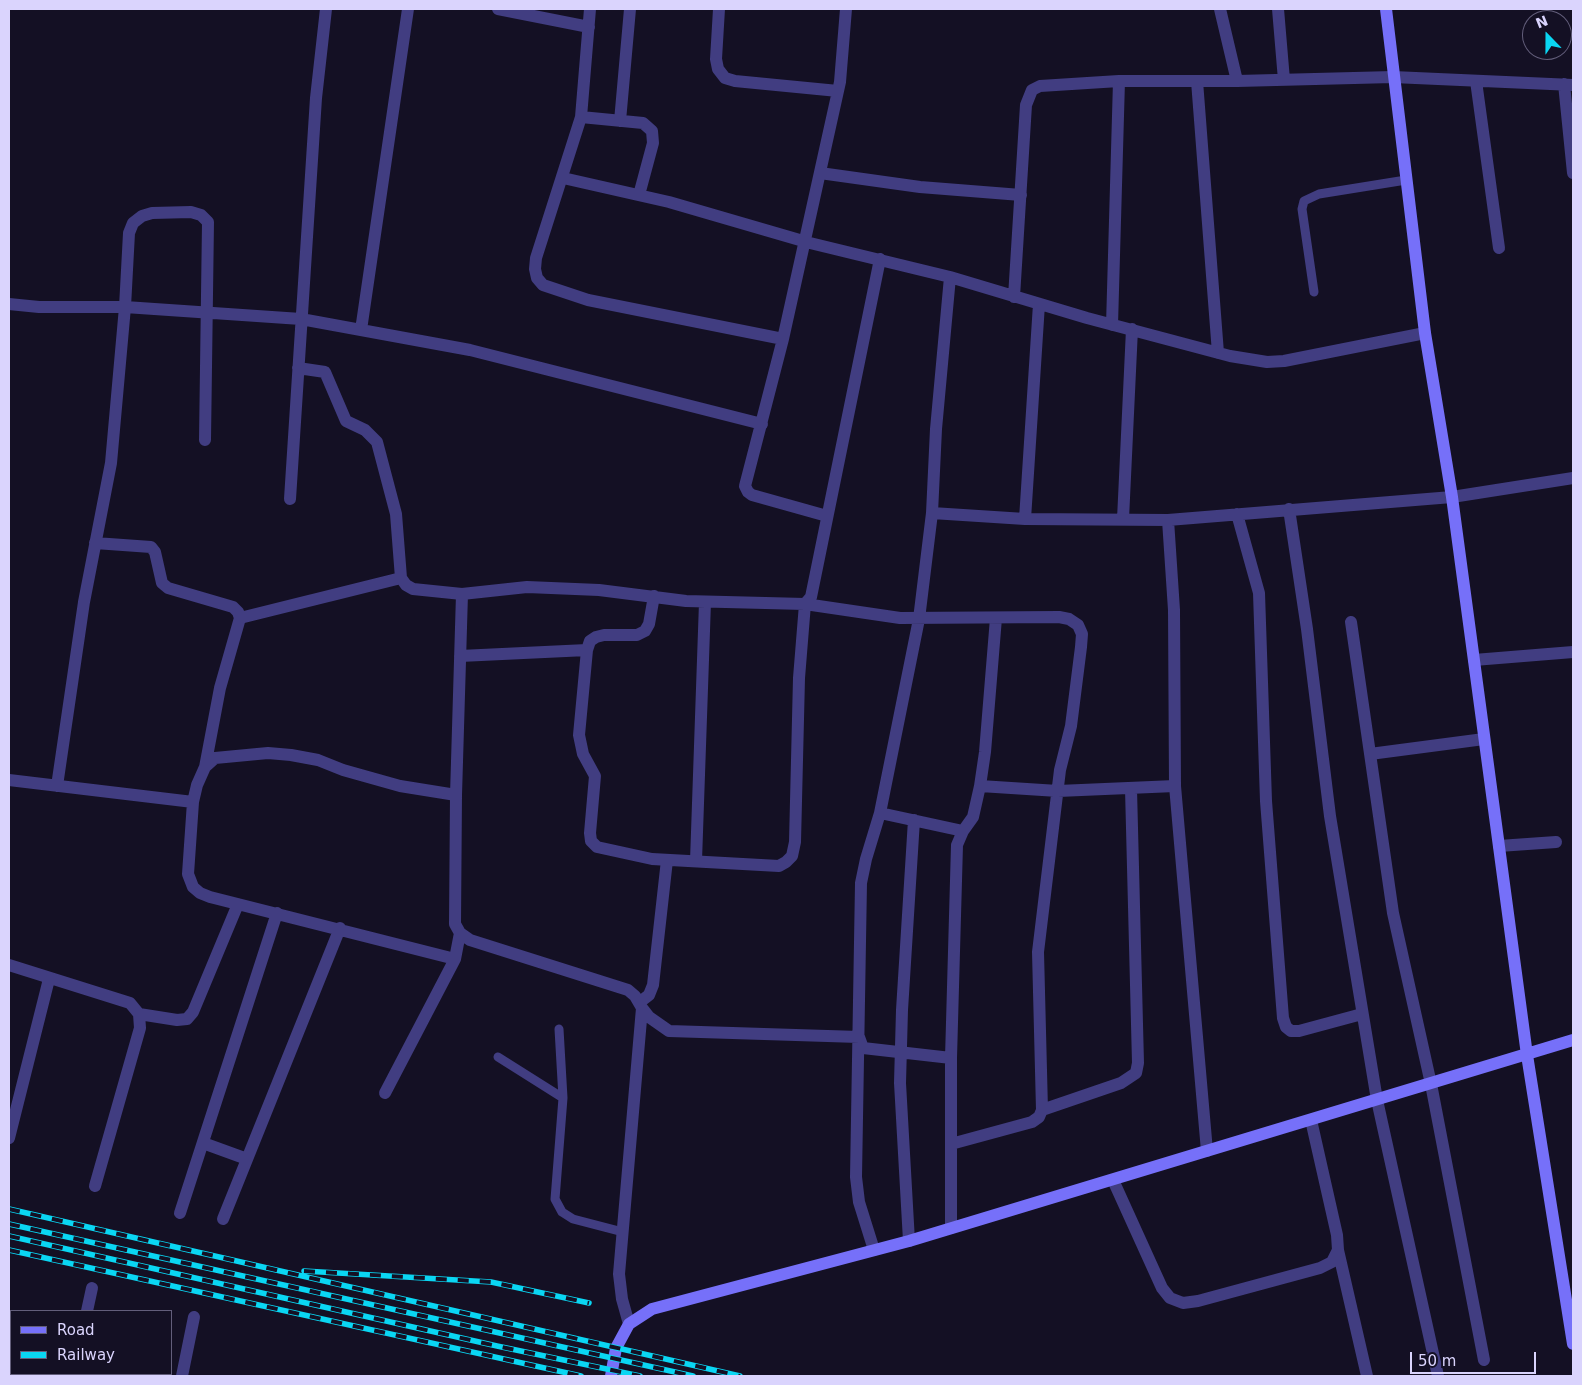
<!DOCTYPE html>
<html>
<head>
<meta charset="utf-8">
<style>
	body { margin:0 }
	#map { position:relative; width:1582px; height:1385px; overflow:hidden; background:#141024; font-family:"DejaVu Sans",sans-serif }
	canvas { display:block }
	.frame { position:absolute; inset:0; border:10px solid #dad4fd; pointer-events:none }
	.legend { position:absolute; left:10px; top:1310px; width:162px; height:65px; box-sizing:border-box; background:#141024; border:1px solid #635e7b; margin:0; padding:6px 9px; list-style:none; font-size:15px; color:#dad4fd }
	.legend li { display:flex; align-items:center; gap:10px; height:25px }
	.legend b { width:25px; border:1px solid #635e7b }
	.north { position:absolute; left:1522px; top:10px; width:50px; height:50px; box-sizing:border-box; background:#141024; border:1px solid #635e7b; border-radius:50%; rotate:338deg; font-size:14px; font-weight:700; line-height:20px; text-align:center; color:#dad4fd }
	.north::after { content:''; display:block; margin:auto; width:18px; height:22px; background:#0ad6f3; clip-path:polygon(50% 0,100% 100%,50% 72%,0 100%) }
	.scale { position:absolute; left:1410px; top:1352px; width:126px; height:22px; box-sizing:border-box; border:2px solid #dad4fd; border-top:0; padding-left:6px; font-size:15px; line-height:18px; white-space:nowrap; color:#dad4fd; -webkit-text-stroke:4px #141024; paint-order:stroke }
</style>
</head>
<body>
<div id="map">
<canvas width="1582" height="1385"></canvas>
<div class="frame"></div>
<ul class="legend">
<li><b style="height:6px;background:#7670f9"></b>Road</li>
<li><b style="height:6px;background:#0ad6f3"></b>Railway</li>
</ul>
<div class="north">N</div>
<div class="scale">50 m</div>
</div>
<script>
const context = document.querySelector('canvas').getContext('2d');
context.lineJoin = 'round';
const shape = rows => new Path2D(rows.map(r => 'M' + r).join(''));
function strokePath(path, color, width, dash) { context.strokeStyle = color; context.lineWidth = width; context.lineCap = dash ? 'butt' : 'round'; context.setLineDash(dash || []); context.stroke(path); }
const lane = shape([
	[1314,292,1302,209,1304,201,1319,194,1406,180],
	[559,1029,563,1098,555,1199,562,1212,573,1219,623,1232],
	[498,1057,563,1098]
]);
const street = shape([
	[498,9,589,27],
	[590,9,581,117,536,258,535,269,537,278,543,285,588,300,783,339],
	[719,9,716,59,718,69,725,78,735,81,838,91],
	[1220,9,1237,81],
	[1278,9,1284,80],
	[1197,81,1218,353],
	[1476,81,1499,248],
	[1564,84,1573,173],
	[581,117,643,123,652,131,653,143,639,195],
	[620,121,630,9],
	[820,173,920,187,1021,195],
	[563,178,669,202,810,243,950,277,1087,318,1230,356,1267,362,1284,361,1425,333],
	[1014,297,1026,105,1032,90,1040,86,1119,81,1237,81,1393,77,1573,85],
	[9,304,39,307,125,307,301,319,470,350,762,424],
	[1112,325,1119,81],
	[361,330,408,9],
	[298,368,325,372,346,421,365,430,377,442,396,514,401,578,406,585,413,589,462,594,527,587,599,590,686,601,805,604,900,618,1059,617,1069,619,1078,625,1082,634,1081,647,1071,726,1060,770,1038,952,1042,1110,1039,1117,1032,1122,951,1144],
	[290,499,316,98,326,9],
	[1289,509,1307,629,1330,816,1377,1100,1438,1376],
	[932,513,1025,519,1168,520,1452,497,1573,478],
	[1237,514,1259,593,1266,801,1283,1018,1286,1027,1291,1031,1299,1031,1362,1014],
	[827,516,752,495,748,492,745,486,783,339,840,82,846,9],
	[1025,519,1039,304],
	[1123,519,1132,329],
	[1168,520,1174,610,1175,786,1207,1151],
	[95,543,151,547,155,552,162,583,168,588,233,607,238,612,240,618,220,688,205,767],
	[462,594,456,795,455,924,460,933,470,940,628,990,635,996,642,1008,619,1274,622,1299,629,1324],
	[654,596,649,624,645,631,637,635,604,635,596,637,590,641,587,650,579,735,583,754,595,776,590,833,591,841,597,847,652,859,779,866,786,862,792,856,795,842,799,678,805,604,811,597,880,259],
	[240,618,401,578],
	[1351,622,1393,913,1431,1084,1484,1360],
	[460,656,587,650],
	[1474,660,1573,652],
	[1370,754,1484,739],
	[9,780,193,802],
	[57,786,84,602,111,463,125,307,129,233,133,223,142,216,152,213,191,212,201,215,208,222,205,440],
	[980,786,1058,791,1175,786],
	[880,813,963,831],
	[1499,846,1556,842],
	[696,861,705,602],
	[455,959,210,897,200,893,193,887,188,874,193,802,197,785,205,767,215,758,268,753,291,755,318,760,343,770,400,786,456,795],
	[9,965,130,1003,139,1014,140,1028,95,1186],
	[640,1002,649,995,653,985,667,860],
	[642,1008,649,1017,669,1031,859,1037,863,1048,951,1058],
	[139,1014,177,1020,187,1019,193,1012,238,904],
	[385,1093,455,959,460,933],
	[1042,1110,1121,1083,1136,1073,1138,1063,1131,789],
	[9,1138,49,979],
	[203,1143,247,1159],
	[1113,1180,1162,1288,1170,1298,1183,1303,1198,1301,1320,1268,1332,1262,1338,1250,1337,1235,1311,1120],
	[180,1213,277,913],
	[223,1219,340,928],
	[951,1228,951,1058,957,845,963,831,973,817,980,786,985,752,996,618],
	[909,1241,900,1083,902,1010,914,820],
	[874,1250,859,1202,856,1177,861,883,866,859,880,813,919,619,932,513,936,429,950,277],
	[1338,1250,1367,1376],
	[87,1311,92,1288],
	[73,1376,73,1374],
	[182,1376,194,1317]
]);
const secondary = shape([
	[1386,9,1425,333,1452,497,1527,1055,1573,1344],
	[611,1376,616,1348,629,1324,652,1309,909,1241,1573,1040]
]);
const rail = shape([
	[9,1209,740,1376],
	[9,1224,693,1376],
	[9,1236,497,1346,640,1376],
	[9,1250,581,1376],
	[304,1271,491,1282,589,1303]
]);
strokePath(lane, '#413d81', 9);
strokePath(street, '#413d81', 12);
strokePath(secondary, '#7670f9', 12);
strokePath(rail, '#0ad6f3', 5.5);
strokePath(rail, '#141024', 4, [11]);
</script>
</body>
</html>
